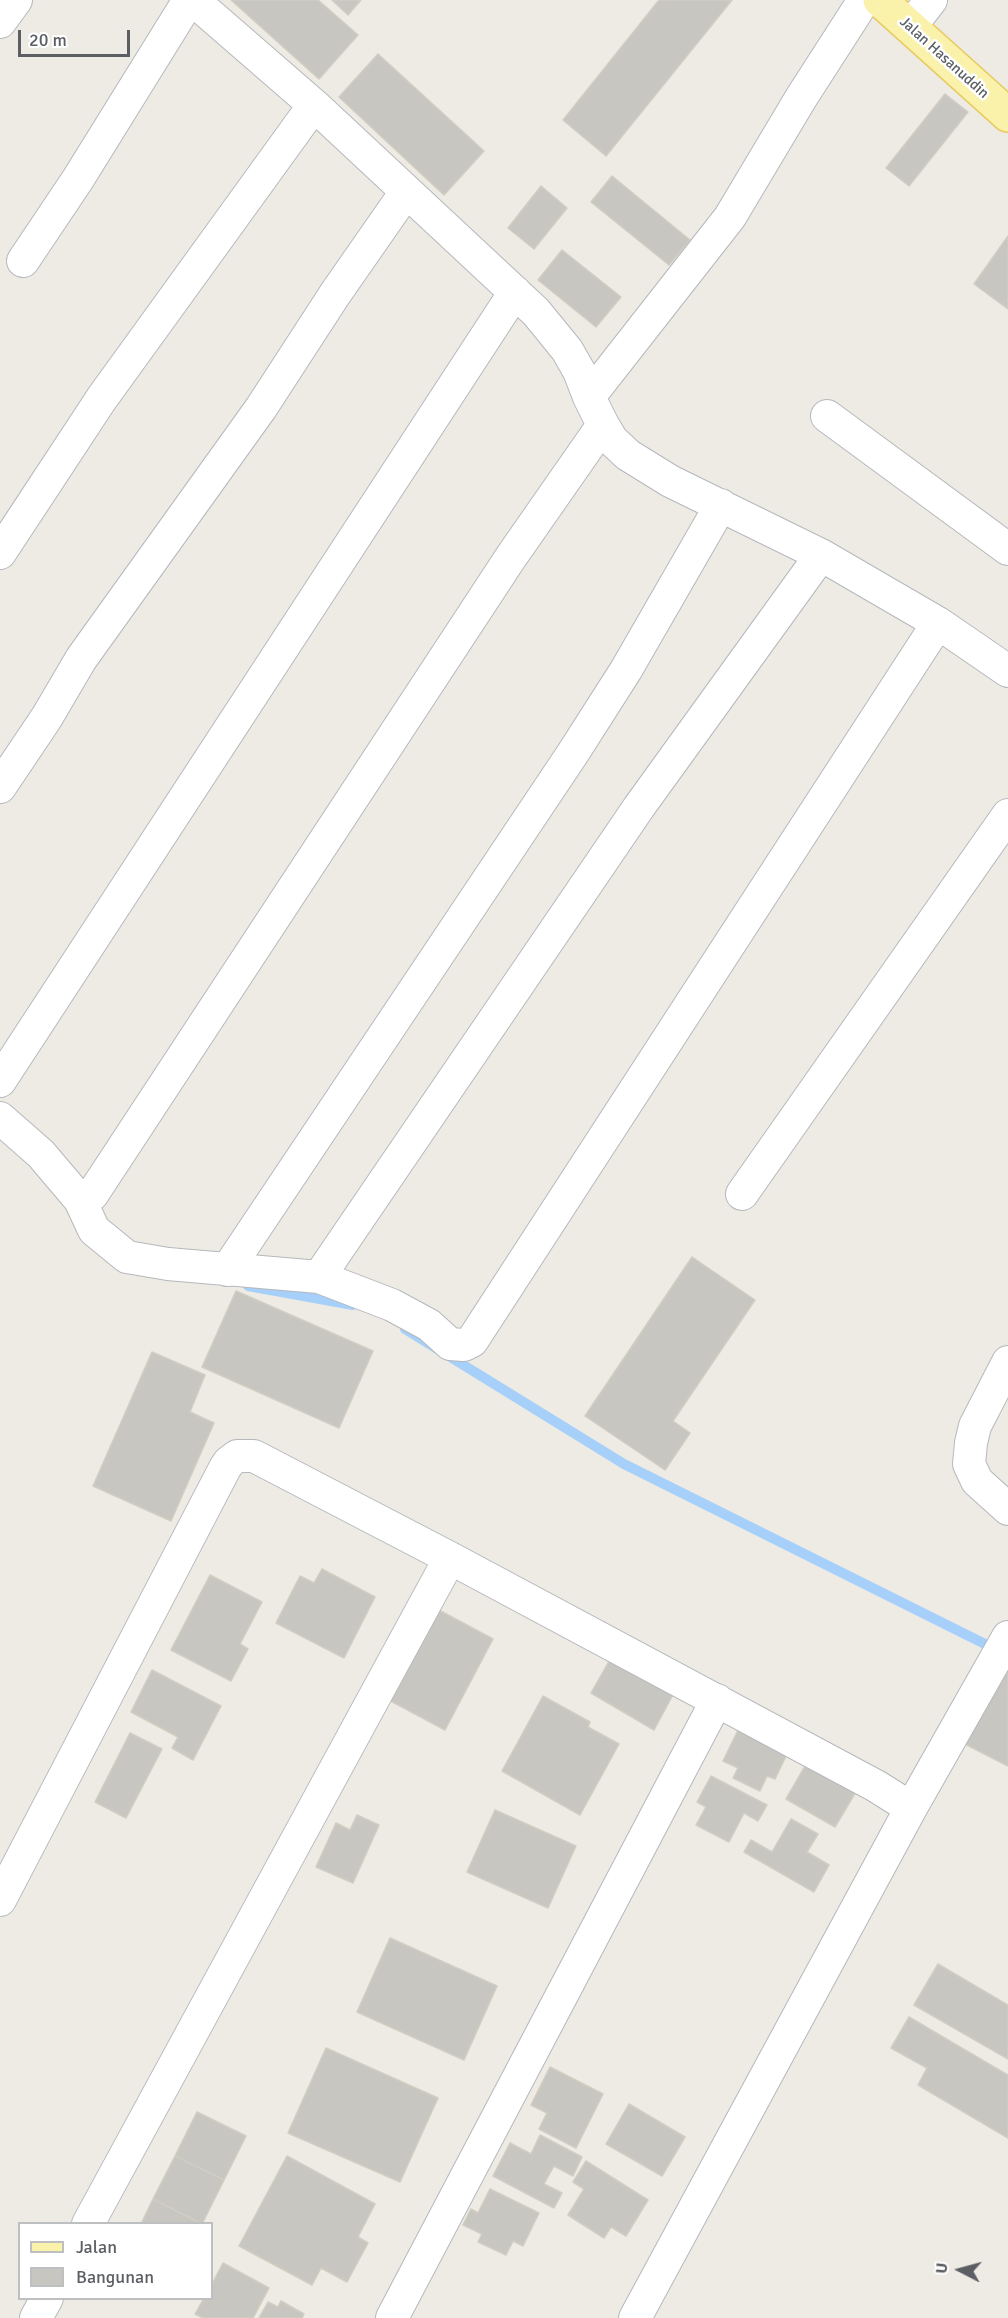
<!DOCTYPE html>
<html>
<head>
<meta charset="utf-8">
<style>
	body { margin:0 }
	#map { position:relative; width:1008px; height:2318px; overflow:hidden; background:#edebe3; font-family:Signika,sans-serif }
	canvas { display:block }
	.legend { position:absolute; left:18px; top:2222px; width:195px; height:78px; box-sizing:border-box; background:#fff; border:2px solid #bdbfc1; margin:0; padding:8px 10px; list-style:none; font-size:18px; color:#5b5e63 }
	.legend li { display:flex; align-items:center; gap:12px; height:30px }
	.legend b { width:30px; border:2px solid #bdbfc1 }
	.north { position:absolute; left:930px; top:2240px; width:60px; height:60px; -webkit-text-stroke:4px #fff; paint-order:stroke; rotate:276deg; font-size:16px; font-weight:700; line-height:24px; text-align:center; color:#5b5e63 }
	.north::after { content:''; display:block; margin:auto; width:21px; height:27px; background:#5b5e63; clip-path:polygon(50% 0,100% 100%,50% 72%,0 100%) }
	.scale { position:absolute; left:18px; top:30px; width:112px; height:27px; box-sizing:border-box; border:3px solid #5b5e63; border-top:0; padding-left:8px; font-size:18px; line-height:21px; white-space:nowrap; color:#5b5e63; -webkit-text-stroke:4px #fff; paint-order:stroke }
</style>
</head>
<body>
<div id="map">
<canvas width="1008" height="2318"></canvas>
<ul class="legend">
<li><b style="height:8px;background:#faf1ab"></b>Jalan</li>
<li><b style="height:16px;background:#c8c6c0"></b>Bangunan</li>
</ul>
<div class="north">U</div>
<div class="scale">20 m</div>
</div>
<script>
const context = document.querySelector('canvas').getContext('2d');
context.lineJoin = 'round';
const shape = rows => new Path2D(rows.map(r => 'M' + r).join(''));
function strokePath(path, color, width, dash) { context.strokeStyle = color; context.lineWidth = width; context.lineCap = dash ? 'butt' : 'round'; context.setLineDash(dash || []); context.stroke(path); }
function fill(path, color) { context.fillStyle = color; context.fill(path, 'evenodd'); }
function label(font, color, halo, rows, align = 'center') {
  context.font = font + ' Signika,sans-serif'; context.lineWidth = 5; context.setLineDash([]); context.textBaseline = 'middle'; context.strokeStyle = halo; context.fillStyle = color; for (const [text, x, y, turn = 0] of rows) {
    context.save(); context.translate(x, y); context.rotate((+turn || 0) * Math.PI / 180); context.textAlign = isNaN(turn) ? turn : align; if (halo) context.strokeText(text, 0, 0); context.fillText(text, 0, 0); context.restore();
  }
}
const stream = shape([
	[248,1286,353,1305],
	[405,1329,624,1464,997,1650]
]);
const building = shape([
	[231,0,318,0,358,35,319,79,231,0],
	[332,0,361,0,348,15,332,0],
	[659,0,732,0,606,156,563,120,659,0],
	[378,54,484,151,444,195,339,97,378,54],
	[945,94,968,112,909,186,886,168,945,94],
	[612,176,690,240,669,265,591,202,612,176],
	[541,186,567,208,534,249,508,228,541,186],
	[1008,236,1008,309,974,284,1008,236],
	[562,250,621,297,596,327,538,280,562,250],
	[692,1257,755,1300,673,1421,690,1433,665,1470,585,1416,692,1257],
	[236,1291,373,1351,339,1428,202,1367,236,1291],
	[152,1352,205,1375,190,1412,214,1423,171,1521,93,1486,152,1352],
	[322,1569,375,1597,344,1658,276,1623,300,1576,314,1583,322,1569],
	[210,1575,262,1602,240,1644,248,1649,231,1681,171,1650,210,1575],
	[435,1608,493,1639,445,1730,387,1699,435,1608],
	[612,1656,675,1691,654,1730,591,1693,612,1656],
	[1008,1662,1008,1766,963,1743,1008,1662],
	[152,1670,221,1706,193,1760,172,1748,178,1737,131,1712,152,1670],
	[543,1696,590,1722,588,1727,619,1744,580,1815,502,1771,543,1696],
	[739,1728,788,1752,775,1779,767,1776,760,1791,733,1778,738,1768,723,1761,739,1728],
	[130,1733,162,1749,126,1818,95,1802,130,1733],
	[808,1761,857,1790,835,1827,786,1799,808,1761],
	[711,1776,767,1805,758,1821,744,1813,729,1842,696,1825,706,1807,697,1802,711,1776],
	[495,1810,576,1846,548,1908,467,1872,495,1810],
	[357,1815,379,1825,353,1883,316,1867,336,1823,350,1830,357,1815],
	[791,1819,818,1834,807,1852,829,1865,814,1892,744,1852,751,1840,772,1852,791,1819],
	[390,1938,497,1986,464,2060,357,2012,390,1938],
	[938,1964,1008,2005,1008,2059,914,2005,938,1964],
	[909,2017,1008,2075,1008,2138,918,2085,927,2068,891,2048,909,2017],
	[326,2048,438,2098,400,2182,288,2133,326,2048],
	[550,2067,603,2094,576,2148,539,2129,547,2113,531,2105,550,2067],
	[629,2104,685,2137,662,2176,606,2144,629,2104],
	[197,2112,246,2136,224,2180,175,2156,197,2112],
	[540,2135,582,2157,573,2176,554,2166,544,2184,562,2193,554,2208,493,2176,510,2143,531,2154,540,2135],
	[175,2156,224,2180,202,2224,153,2199,175,2156],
	[287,2156,375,2204,358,2237,368,2243,347,2282,321,2268,312,2285,239,2246,287,2156],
	[586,2161,648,2200,626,2236,611,2227,604,2238,568,2215,584,2189,573,2182,586,2161],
	[490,2189,539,2213,523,2246,513,2241,506,2255,478,2242,482,2234,463,2225,471,2209,478,2213,490,2189],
	[153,2199,202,2224,141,2224,153,2199],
	[223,2263,269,2288,253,2318,203,2318,195,2314,204,2298,212,2298,212,2284,223,2263],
	[281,2301,304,2314,302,2318,259,2318,268,2302,278,2307,281,2301]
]);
const street = shape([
	[193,0,314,105,536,312,567,350,579,371,589,397,603,425,612,440,628,455,670,481,821,555,938,623,1008,671],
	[0,22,16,0],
	[910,27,931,0],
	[23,261,78,179,189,0],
	[589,397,730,217,801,98,864,0],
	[827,416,1008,549],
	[0,553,102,398,314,105],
	[0,787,47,717,81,659,261,408,335,294,406,192],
	[0,1081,515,292],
	[0,1118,41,1154,80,1200,94,1230,127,1257,168,1264,319,1277,392,1305,429,1325,450,1344,464,1345,472,1341,938,623],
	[742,1194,1008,815],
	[80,1200,92,1195,511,557,603,425],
	[227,1270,573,753,626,670,721,505],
	[319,1277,639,807,821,555],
	[1008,1362,975,1426,971,1443,969,1464,977,1481,1008,1509],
	[0,1900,225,1468,229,1462,237,1456,254,1456,450,1558,876,1786,911,1808],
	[88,2224,450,1558],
	[36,2318,47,2298],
	[392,2318,717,1700],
	[635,2318,911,1808,1008,1637]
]);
const primary = shape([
	[880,0,1008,115]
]);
const streetNames = [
	["Jalan Hasanuddin",944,58,42]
];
strokePath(stream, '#a6d0f9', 10);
fill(building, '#c8c6c0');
strokePath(building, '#d1cdc2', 1.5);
strokePath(street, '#b5b8bc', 34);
strokePath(primary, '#e8ca61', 36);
strokePath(street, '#fff', 32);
strokePath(primary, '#faf1ab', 33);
label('15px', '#5b5e63', '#fff', streetNames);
</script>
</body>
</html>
